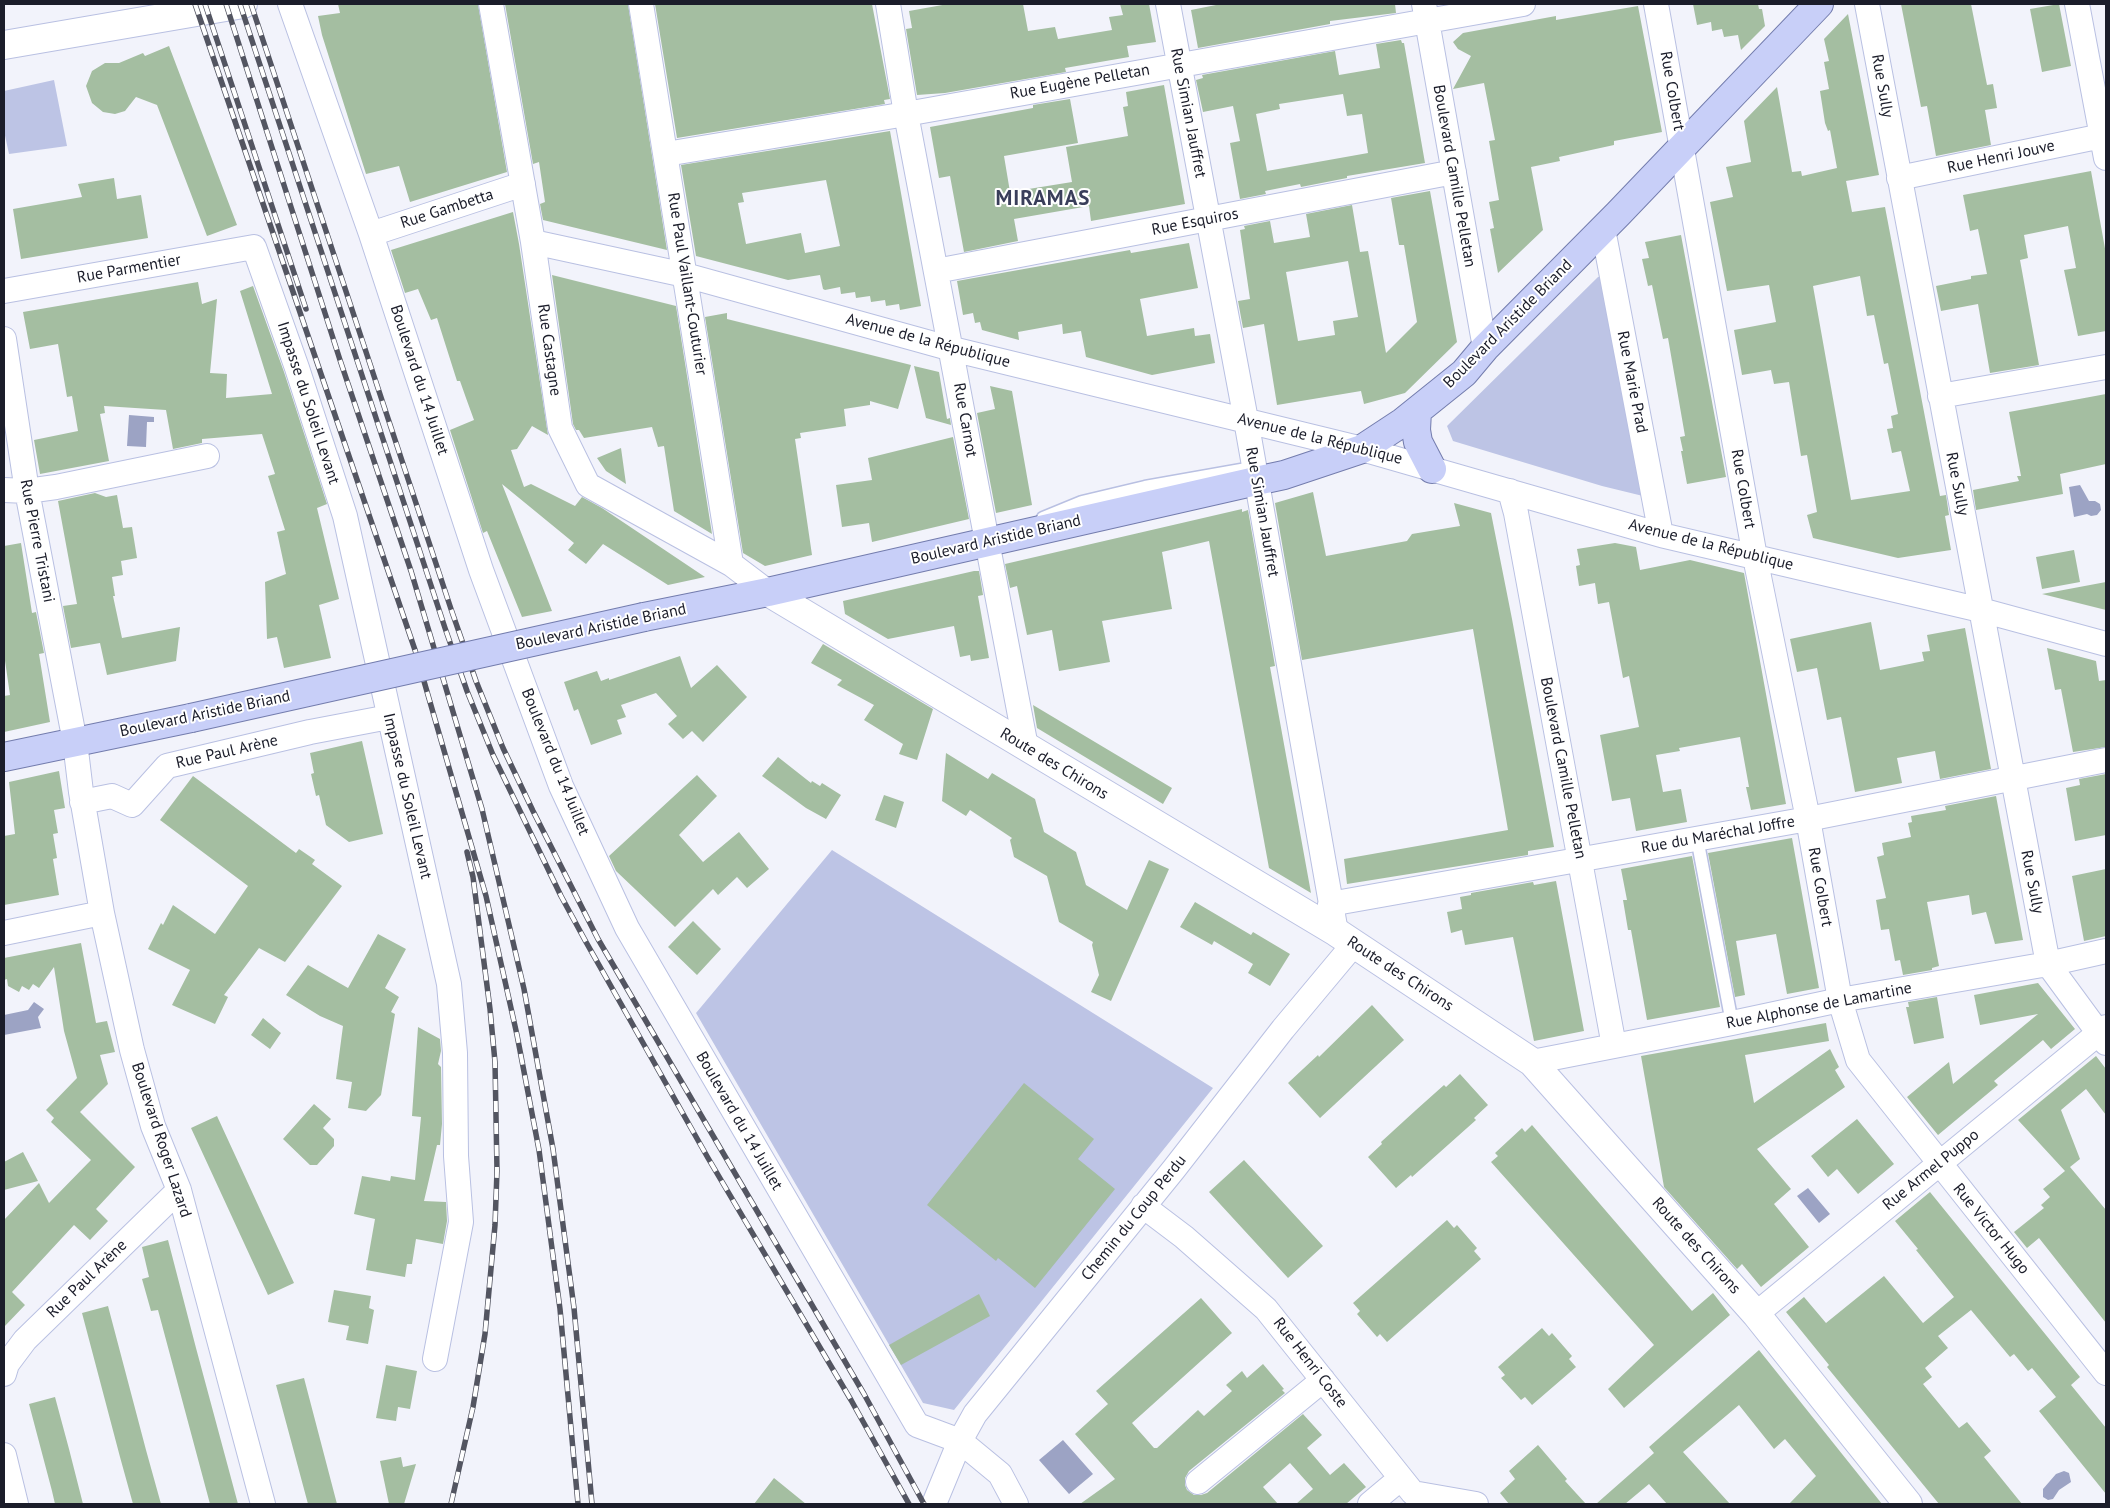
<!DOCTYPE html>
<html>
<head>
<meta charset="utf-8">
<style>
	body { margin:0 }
	#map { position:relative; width:2110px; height:1508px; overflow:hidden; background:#f2f3fb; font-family:"PT Sans",sans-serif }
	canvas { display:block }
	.frame { position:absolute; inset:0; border:5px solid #1b1d2a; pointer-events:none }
</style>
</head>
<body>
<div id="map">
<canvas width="2110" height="1508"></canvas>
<div class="frame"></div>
</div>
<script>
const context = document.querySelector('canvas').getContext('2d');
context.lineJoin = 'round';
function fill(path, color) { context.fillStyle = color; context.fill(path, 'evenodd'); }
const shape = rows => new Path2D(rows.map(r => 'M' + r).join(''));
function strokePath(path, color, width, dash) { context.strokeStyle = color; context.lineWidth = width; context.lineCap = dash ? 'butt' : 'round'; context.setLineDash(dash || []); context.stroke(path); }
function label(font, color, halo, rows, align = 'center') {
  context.font = font + ' "PT Sans",sans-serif'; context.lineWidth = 4; context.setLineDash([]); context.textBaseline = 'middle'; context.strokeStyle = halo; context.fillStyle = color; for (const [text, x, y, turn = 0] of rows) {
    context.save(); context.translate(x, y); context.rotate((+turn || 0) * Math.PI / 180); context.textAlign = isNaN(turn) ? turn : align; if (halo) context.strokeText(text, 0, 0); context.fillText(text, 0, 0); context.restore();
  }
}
const green = shape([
	[54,80,67,146,9,154,4,131,4,91],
	[1603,276,1643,496,1602,486,1453,441,1447,426,1598,277],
	[832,850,1213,1088,954,1410,923,1403,696,1013]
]);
const water = shape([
	[129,415,154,417,154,422,147,422,146,447,127,446],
	[2080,485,2089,501,2095,501,2100,504,2101,510,2097,515,2091,516,2087,514,2074,517,2069,487],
	[34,1002,44,1009,38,1017,41,1028,4,1035,4,1015,28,1010],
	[1808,1188,1830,1214,1819,1223,1797,1196],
	[1063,1440,1093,1474,1069,1494,1039,1460],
	[2064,1471,2069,1473,2071,1482,2059,1490,2053,1499,2048,1500,2043,1497,2043,1489,2056,1474]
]);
const building = shape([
	[338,4,478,4,507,172,410,202,399,166,366,174,322,35,318,16,340,13],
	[505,4,628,4,667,250,543,220,540,204,545,202,539,162,533,164],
	[655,4,872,4,890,99,884,100,885,104,677,138],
	[948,4,1023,4,1028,31,1055,27,1058,39,1112,30,1109,17,1123,15,1120,4,1149,4,1156,42,1127,46,1129,57,1065,68,1066,72,945,93,917,95,906,29,912,28,909,11],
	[1221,4,1395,4,1396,13,1330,21,1330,24,1198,48,1191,10],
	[1693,4,1758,4,1759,9,1762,9,1765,26,1741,50,1738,35,1724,37,1722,29,1712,31,1711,22,1697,25],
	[1901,4,1971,4,1987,85,1993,84,1997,108,1985,110,1991,145,1936,156,1927,106,1921,107],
	[2059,4,2071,66,2042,72,2030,9],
	[1638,6,1662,132,1614,141,1614,145,1559,157,1560,161,1531,167,1543,230,1498,273,1490,229,1494,228,1489,202,1499,200,1489,141,1495,140,1484,83,1453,89,1471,56,1458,49,1453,42,1463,33,1556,16,1556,20],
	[1848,14,1879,175,1846,181,1852,212,1885,207,1940,496,1946,495,1949,515,1945,516,1951,550,1898,558,1813,538,1807,515,1817,512,1807,455,1801,456,1789,382,1774,384,1771,370,1742,375,1734,330,1776,322,1769,285,1727,291,1710,202,1733,197,1726,167,1751,162,1744,121,1777,87,1792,172,1801,171,1802,176,1837,168,1830,130,1828,131,1825,123,1820,91,1829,89,1824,62,1829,61,1824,39],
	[1860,276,1867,316,1874,315,1884,364,1888,363,1898,414,1891,416,1893,428,1887,429,1892,453,1901,451,1910,491,1851,500,1813,286],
	[1401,40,1402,43,1404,43,1425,163,1347,176,1347,178,1301,187,1300,184,1265,191,1266,194,1240,199,1230,143,1240,141,1233,106,1203,112,1196,80,1203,78,1202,75,1335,51,1339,75,1380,68,1376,44],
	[1343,94,1347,116,1362,114,1368,153,1267,171,1256,114,1280,109,1279,104],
	[169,46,237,225,207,236,157,105,136,97,125,111,115,114,103,112,92,103,86,86,92,71,105,63,119,63,143,53,145,56],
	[1164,85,1185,204,1091,221,1089,206,1014,219,1018,241,964,252,950,176,939,178,930,127,1033,108,1033,105,1070,99,1078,143,1004,156,1010,192,1072,182,1066,147,1128,136,1123,107,1128,106,1126,92],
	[890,131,921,306,900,310,899,304,886,306,885,300,871,302,870,296,856,298,855,292,841,294,840,287,825,290,823,289,820,275,788,280,696,256,681,165],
	[826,180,840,246,805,253,801,233,746,244,738,203,744,202,742,193],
	[2091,171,2106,254,2106,331,2078,336,2064,270,2076,268,2068,226,2024,235,2028,258,2020,260,2039,365,1990,373,1978,304,1941,311,1936,286,1971,279,1971,276,1987,274,1978,229,1970,231,1963,195],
	[114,178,117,199,141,195,148,238,21,259,13,209,82,197,78,184],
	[1430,191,1457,342,1405,393,1364,404,1361,391,1277,405,1264,324,1243,328,1238,301,1250,299,1240,230,1245,229,1244,226,1270,221,1274,243,1310,237,1306,214,1352,205,1360,252,1368,251,1386,353,1417,322,1404,245,1399,245,1391,198],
	[1348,261,1358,317,1333,321,1335,335,1298,341,1286,272],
	[513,212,519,244,548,435,532,426,517,449,511,450,524,487,531,484,575,506,582,497,602,508,705,577,668,585,603,544,586,564,568,550,574,543,502,484,552,611,522,617,487,531,483,533,450,430,474,420,466,398,460,381,457,381,437,318,431,320,418,289,405,293,391,250],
	[1681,235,1726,477,1687,484,1681,451,1683,451,1680,437,1685,436,1668,338,1663,339,1652,285,1648,286,1642,259,1649,258,1645,242],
	[1189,243,1198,288,1140,299,1147,336,1194,328,1195,336,1210,334,1215,363,1152,375,1086,357,1081,331,1063,334,1062,324,1018,332,1019,340,982,330,980,322,975,323,973,313,963,315,957,281,1130,250,1131,253],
	[552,275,676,306,712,534,674,511,664,446,658,447,652,427,584,438,579,430,576,430,573,424],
	[198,282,202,304,217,299,210,373,227,374,226,398,272,394,240,291,253,286,284,372,327,504,317,508,339,599,319,605,331,658,284,668,277,637,267,639,265,582,286,574,277,532,285,530,268,476,275,474,262,434,202,439,202,443,173,449,166,410,104,406,105,413,100,414,109,461,40,474,34,440,78,431,72,396,67,397,58,344,30,349,23,312],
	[727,313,727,319,911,365,898,409,870,401,870,405,844,409,846,426,800,433,801,438,795,439,812,555,765,566,743,553,705,317],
	[914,366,939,372,947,419,950,418,951,425,926,418],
	[990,386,1012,391,1032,505,996,513,977,413,995,409],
	[2106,394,2106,464,2060,474,2063,494,1976,510,1973,490,2019,481,2017,476,2021,476,2009,412],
	[953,437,969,519,872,542,869,523,842,527,836,485,872,480,868,458],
	[621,448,626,484,606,471,597,458],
	[1313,492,1326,556,1407,541,1412,534,1460,526,1454,503,1491,513,1512,619,1554,847,1528,851,1528,855,1347,884,1344,859,1508,830,1473,629,1302,660,1275,503],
	[95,493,106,497,117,495,123,528,132,527,137,558,121,561,123,575,112,577,115,596,113,596,122,638,180,627,176,661,107,675,100,643,71,648,63,606,77,604,58,501],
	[1242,509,1242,512,1248,510,1275,666,1270,667,1311,893,1269,868,1209,541,1162,552,1172,609,1102,621,1110,662,1059,671,1052,630,1027,635,1017,586,1010,588,1005,564],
	[21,543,32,613,36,612,44,653,39,654,50,722,4,732,4,696,10,695,4,654,4,546],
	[1615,543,1636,547,1640,570,1690,560,1744,573,1786,804,1751,810,1746,787,1749,787,1740,737,1679,748,1680,751,1656,755,1663,792,1681,789,1687,822,1636,831,1630,798,1612,801,1600,735,1639,727,1629,676,1623,678,1609,602,1598,604,1595,583,1579,586,1576,566,1580,565,1577,549],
	[2074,550,2080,582,2042,589,2036,557],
	[974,571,979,571,983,595,978,596,989,658,971,661,970,655,960,657,954,626,888,639,845,614,843,601],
	[2106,582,2106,610,2042,594],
	[1871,622,1880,670,1924,661,1922,652,1930,651,1927,635,1965,628,1991,769,1940,779,1935,751,1897,758,1902,783,1855,792,1841,717,1827,720,1817,668,1797,672,1790,639],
	[823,644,933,709,917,760,899,754,903,744,864,720,874,705,837,685,842,680,811,663],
	[2047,648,2096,661,2099,681,2106,680,2106,747,2073,752,2061,689,2055,690],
	[680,656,691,688,717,665,747,697,703,742,692,731,683,739,668,724,677,716,656,693,621,705,626,717,617,720,622,734,591,745,578,709,574,711,564,682,597,671,601,681,609,678,609,680],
	[1033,705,1172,788,1163,804,1037,728],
	[362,741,383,834,349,842,326,825,319,795,316,796,311,774,314,773,310,753],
	[946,753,988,779,992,773,1035,799,1044,832,1076,852,1086,885,1127,910,1149,860,1169,869,1111,1001,1091,992,1099,975,1092,945,1093,942,1059,922,1047,876,1014,857,1010,840,1012,838,970,810,966,816,942,801],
	[778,757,811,783,812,781,820,786,822,783,841,795,826,819,806,808,762,776],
	[59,771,65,808,54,810,58,833,53,834,57,858,53,859,59,895,4,905,4,836,15,834,9,782],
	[2106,774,2106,835,2075,841,2066,788,2080,785,2079,779],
	[697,775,717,796,679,835,703,862,739,832,769,869,747,888,737,877,718,895,713,889,675,927,616,871,609,856],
	[193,776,296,853,299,849,315,860,312,864,342,886,285,962,259,948,224,995,228,997,215,1024,172,1005,190,970,148,949,161,923,163,925,173,905,215,934,248,886,160,820],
	[884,795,904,802,896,828,875,820],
	[1996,796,2023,940,1995,944,1986,912,1972,915,1969,895,1927,902,1939,966,1932,968,1932,970,1903,975,1900,960,1895,961,1889,929,1881,930,1876,900,1886,898,1877,857,1884,855,1882,843,1911,837,1908,823,1912,822,1911,816,1946,810,1945,806],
	[1792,838,1819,988,1787,994,1776,934,1736,941,1745,995,1735,997,1708,853],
	[1692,856,1720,1007,1647,1020,1631,930,1628,930,1623,900,1627,900,1621,869],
	[2106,869,2106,936,2084,941,2072,876],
	[1556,881,1584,1031,1534,1041,1513,937,1465,945,1462,930,1451,933,1447,912,1462,909,1460,897,1471,895,1471,893,1533,882,1534,885],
	[1195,902,1251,935,1253,932,1290,954,1270,986,1248,973,1253,964,1214,941,1212,945,1180,927],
	[693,921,721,949,697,975,668,947],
	[378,934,406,949,385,988,399,997,391,1012,395,1014,381,1095,366,1111,348,1108,352,1082,336,1079,343,1026,320,1016,286,995,308,965,348,988],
	[81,943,96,1023,107,1021,115,1052,100,1055,108,1084,80,1112,135,1167,96,1209,108,1221,90,1240,74,1225,12,1292,25,1305,4,1327,4,1220,39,1183,49,1203,91,1160,51,1122,54,1118,46,1110,77,1078,64,1031,54,967,39,988,33,984,29,990,22,986,19,992,8,986,7,979,4,980,4,958],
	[2038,983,2075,1029,2051,1049,2043,1040,1994,1081,1998,1085,1938,1135,1907,1097,1949,1062,1953,1084,2038,1014,1980,1025,1974,995],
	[1937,997,1944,1038,1914,1044,1906,1007,1909,1007,1908,1002],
	[1372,1005,1404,1040,1320,1118,1288,1083,1318,1055,1319,1057],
	[263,1018,281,1033,270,1049,251,1035],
	[1826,1023,1829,1041,1745,1055,1754,1103,1830,1049,1839,1067,1835,1070,1845,1087,1757,1149,1791,1189,1774,1204,1809,1247,1761,1287,1742,1264,1737,1269,1664,1187,1641,1056],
	[418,1027,440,1039,441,1051,438,1064,441,1067,442,1124,440,1145,437,1145,424,1201,446,1202,447,1221,443,1244,416,1239,412,1264,407,1264,405,1277,366,1270,375,1219,354,1214,362,1176,390,1181,391,1176,415,1180,421,1117,412,1116],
	[2096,1056,2106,1069,2106,1115,2086,1089,2061,1110,2080,1159,2070,1167,2106,1210,2106,1323,2039,1238,2027,1248,2014,1232,2044,1208,2041,1205,2050,1197,2043,1189,2065,1171,2018,1120],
	[1460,1074,1488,1105,1474,1118,1476,1120,1412,1177,1411,1175,1396,1188,1368,1157,1382,1144,1381,1142,1416,1110,1444,1085,1446,1087],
	[1024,1083,1094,1139,1078,1159,1115,1189,1035,1288,998,1258,996,1261,927,1205],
	[314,1104,331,1119,323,1128,334,1139,334,1146,317,1165,310,1165,283,1139],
	[217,1116,294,1283,268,1295,191,1128],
	[1857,1119,1894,1164,1858,1194,1837,1169,1828,1177,1811,1156],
	[1532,1125,1692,1311,1713,1293,1730,1315,1624,1408,1608,1389,1654,1345,1491,1162,1498,1156,1495,1153,1522,1128,1525,1132],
	[23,1152,38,1181,4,1190,4,1162],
	[1244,1160,1323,1246,1288,1278,1209,1192],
	[1930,1192,2080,1377,2071,1385,2106,1428,2106,1494,2039,1411,2056,1397,2032,1368,2028,1371,2014,1354,2010,1357,1971,1310,1938,1336,1948,1348,1925,1368,1932,1377,1923,1384,1959,1428,1967,1422,1991,1451,1984,1457,2022,1504,1939,1504,1827,1367,1829,1365,1786,1312,1804,1297,1826,1323,1884,1276,1923,1323,1954,1297,1916,1250,1918,1249,1895,1221],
	[1447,1220,1454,1228,1457,1225,1477,1248,1474,1251,1481,1259,1387,1342,1380,1334,1377,1337,1357,1314,1360,1311,1353,1303],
	[168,1240,196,1348,238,1504,210,1504,158,1310,151,1311,142,1279,149,1277,142,1247],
	[334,1290,371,1296,369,1308,374,1310,368,1344,346,1340,349,1326,328,1322],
	[979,1294,990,1316,901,1365,889,1345],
	[1201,1298,1232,1333,1132,1423,1154,1448,1157,1448,1198,1410,1204,1416,1232,1391,1226,1385,1242,1371,1247,1378,1263,1364,1284,1389,1282,1390,1285,1393,1189,1471,1185,1478,1185,1485,1187,1490,1194,1495,1201,1495,1207,1493,1303,1414,1322,1435,1307,1448,1330,1475,1344,1463,1366,1487,1346,1504,1296,1504,1313,1489,1290,1463,1263,1487,1278,1504,1080,1504,1115,1479,1075,1434,1108,1404,1096,1391],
	[108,1306,146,1450,161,1504,133,1504,120,1457,82,1313],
	[1542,1328,1549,1336,1552,1333,1572,1356,1569,1359,1576,1367,1532,1405,1525,1397,1521,1400,1501,1378,1505,1375,1498,1367],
	[1759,1350,1882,1504,1789,1504,1816,1476,1785,1439,1774,1449,1739,1405,1683,1452,1730,1504,1667,1504,1649,1484,1625,1504,1596,1504,1654,1453,1649,1447],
	[386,1365,417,1371,410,1409,398,1407,396,1421,376,1418],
	[304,1378,337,1504,308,1504,276,1385],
	[55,1397,69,1449,83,1504,55,1504,52,1491,29,1404],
	[1538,1445,1567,1479,1565,1481,1586,1504,1509,1504,1500,1493,1515,1479,1509,1471],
	[401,1457,403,1467,416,1464,404,1504,389,1504,380,1461],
	[774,1478,806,1504,754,1504]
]);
const lane = shape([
	[1043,518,1082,502,1145,487,1258,467],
	[1697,838,1732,1023]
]);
const street = shape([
	[290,4,371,234,481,570,561,786,627,928,917,1425,960,1441,1000,1474,1016,1504],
	[491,4,533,242,560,428,588,485,731,564,768,592],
	[641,4,731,564],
	[888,4,906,114,1026,747],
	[1168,4,1246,420,1336,932],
	[1424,4,1485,348],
	[1656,4,1755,557,1808,819,1840,1000,1858,1060,2106,1373],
	[1867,4,2048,964,2106,1043],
	[2077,4,2106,158],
	[666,154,906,114,1523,4],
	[1899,178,2102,136],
	[1603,229,1661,535],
	[371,234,523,184],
	[533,242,685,275,952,349,1362,449,1661,535,1981,610,2106,644],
	[936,271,1454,172],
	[4,291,254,247,297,368,345,516,449,984,455,1053,456,1156,461,1222,435,1359],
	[4,339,27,491,75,742,81,792,102,913,132,1050,153,1126,179,1190,263,1504],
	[1940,396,2106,367],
	[4,490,27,491,56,487,207,456],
	[1510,491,1516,513,1614,1046],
	[82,802,112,796,132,805,167,766,310,732,389,717],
	[1330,904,1808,819,2106,760],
	[4,933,102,913],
	[1532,1062,1732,1023,1840,1000,2048,964,2106,951],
	[1143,1206,1184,1237,1266,1309,1413,1493,1476,1504],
	[1756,1314,2106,1027],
	[4,1374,7,1364,25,1340,179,1190],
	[4,1455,16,1504],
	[1198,1482,1323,1380],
	[934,1504,960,1441,975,1414,1174,1169,1283,1029,1354,944],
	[1370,1504,1401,1478]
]);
const secondary = shape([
	[4,45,243,4],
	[768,592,1336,932,1532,1062,1756,1314,1908,1504]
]);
const primary = shape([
	[1417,411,1416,430,1418,442,1432,469],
	[644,617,768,592,1256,481,1284,475,1362,449,1403,422,1464,373,1485,348,1618,214,1819,4],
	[4,757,191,718]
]);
const rail = shape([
	[195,4,415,650,486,896,517,1035,539,1150,560,1309,578,1504],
	[205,4,306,309],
	[226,4,340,360,411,571,482,809,524,989,553,1149,574,1308,592,1504],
	[240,4,445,628,467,691,493,755,561,896,586,942,708,1158,851,1400,909,1504],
	[251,4,451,609,476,681,503,748,533,811,598,939,864,1394,924,1504],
	[451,1504,473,1407,485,1334,495,1225,497,1171,495,1062,490,1009,473,877,467,852]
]);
const primaryBridge = shape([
	[191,718,644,617]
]);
const streetNames = [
	["Rue Eugène Pelletan",1080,82,-10],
	["Rue Sully",1882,86,80],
	["Rue Colbert",1672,91,80],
	["Rue Simian Jauffret",1188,113,79],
	["Rue Henri Jouve",2001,157,-12],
	["Boulevard Camille Pelletan",1454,176,80],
	["Rue Gambetta",447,209,-18],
	["Rue Esquiros",1195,222,-11],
	["Rue Parmentier",129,269,-10],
	["Rue Paul Vaillant-Couturier",687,284,81],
	["Boulevard Aristide Briand",1508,324,-45],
	["Avenue de la République",928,341,15],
	["Rue Castagne",549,350,82],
	["Boulevard du 14 Juillet",419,380,72],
	["Rue Marie Prad",1632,382,79],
	["Impasse du Soleil Levant",308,403,72],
	["Rue Carnot",965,420,80],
	["Avenue de la République",1320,439,14],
	["Rue Sully",1957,484,79],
	["Rue Colbert",1743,489,80],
	["Rue Simian Jauffret",1262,512,80],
	["Boulevard Aristide Briand",996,540,-13],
	["Rue Pierre Tristani",37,541,79],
	["Avenue de la République",1711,545,14],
	["Boulevard Aristide Briand",601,627,-12],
	["Boulevard Aristide Briand",205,714,-12],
	["Rue Paul Arène",227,752,-13],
	["Boulevard du 14 Juillet",555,762,68],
	["Route des Chirons",1054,764,31],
	["Boulevard Camille Pelletan",1563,768,79],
	["Impasse du Soleil Levant",407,796,77],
	["Rue du Maréchal Joffre",1718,835,-10],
	["Rue Sully",2032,882,79],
	["Rue Colbert",1820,887,80],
	["Route des Chirons",1400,974,33],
	["Rue Alphonse de Lamartine",1819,1006,-11],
	["Boulevard du 14 Juillet",739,1121,60],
	["Boulevard Roger Lazard",161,1140,72],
	["Rue Armel Puppo",1931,1170,-39],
	["Chemin du Coup Perdu",1134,1218,-51],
	["Rue Victor Hugo",1991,1229,51],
	["Route des Chirons",1696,1246,48],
	["Rue Paul Arène",87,1279,-44],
	["Rue Henri Coste",1310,1363,52]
];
const districtNames = [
	["MIRAMAS",1043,199]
];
fill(green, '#bdc4e5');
fill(water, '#9ca3c4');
fill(building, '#a4bea1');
strokePath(lane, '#b9c0e2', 15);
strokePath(street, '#b9c0e2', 26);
strokePath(secondary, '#b9c0e2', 30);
strokePath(primary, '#737cad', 30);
strokePath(lane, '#fff', 12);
strokePath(street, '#fff', 24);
strokePath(secondary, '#fff', 28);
strokePath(primary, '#c8cff8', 28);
strokePath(rail, '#535561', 5.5);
strokePath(rail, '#fff', 4, [11]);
strokePath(primaryBridge, '#737cad', 30, []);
strokePath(primaryBridge, '#c8cff8', 28);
label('16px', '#1b1d2a', '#fff', streetNames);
context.letterSpacing = '1px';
label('bold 21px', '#393e5a', '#fff', districtNames);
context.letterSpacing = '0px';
</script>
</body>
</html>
